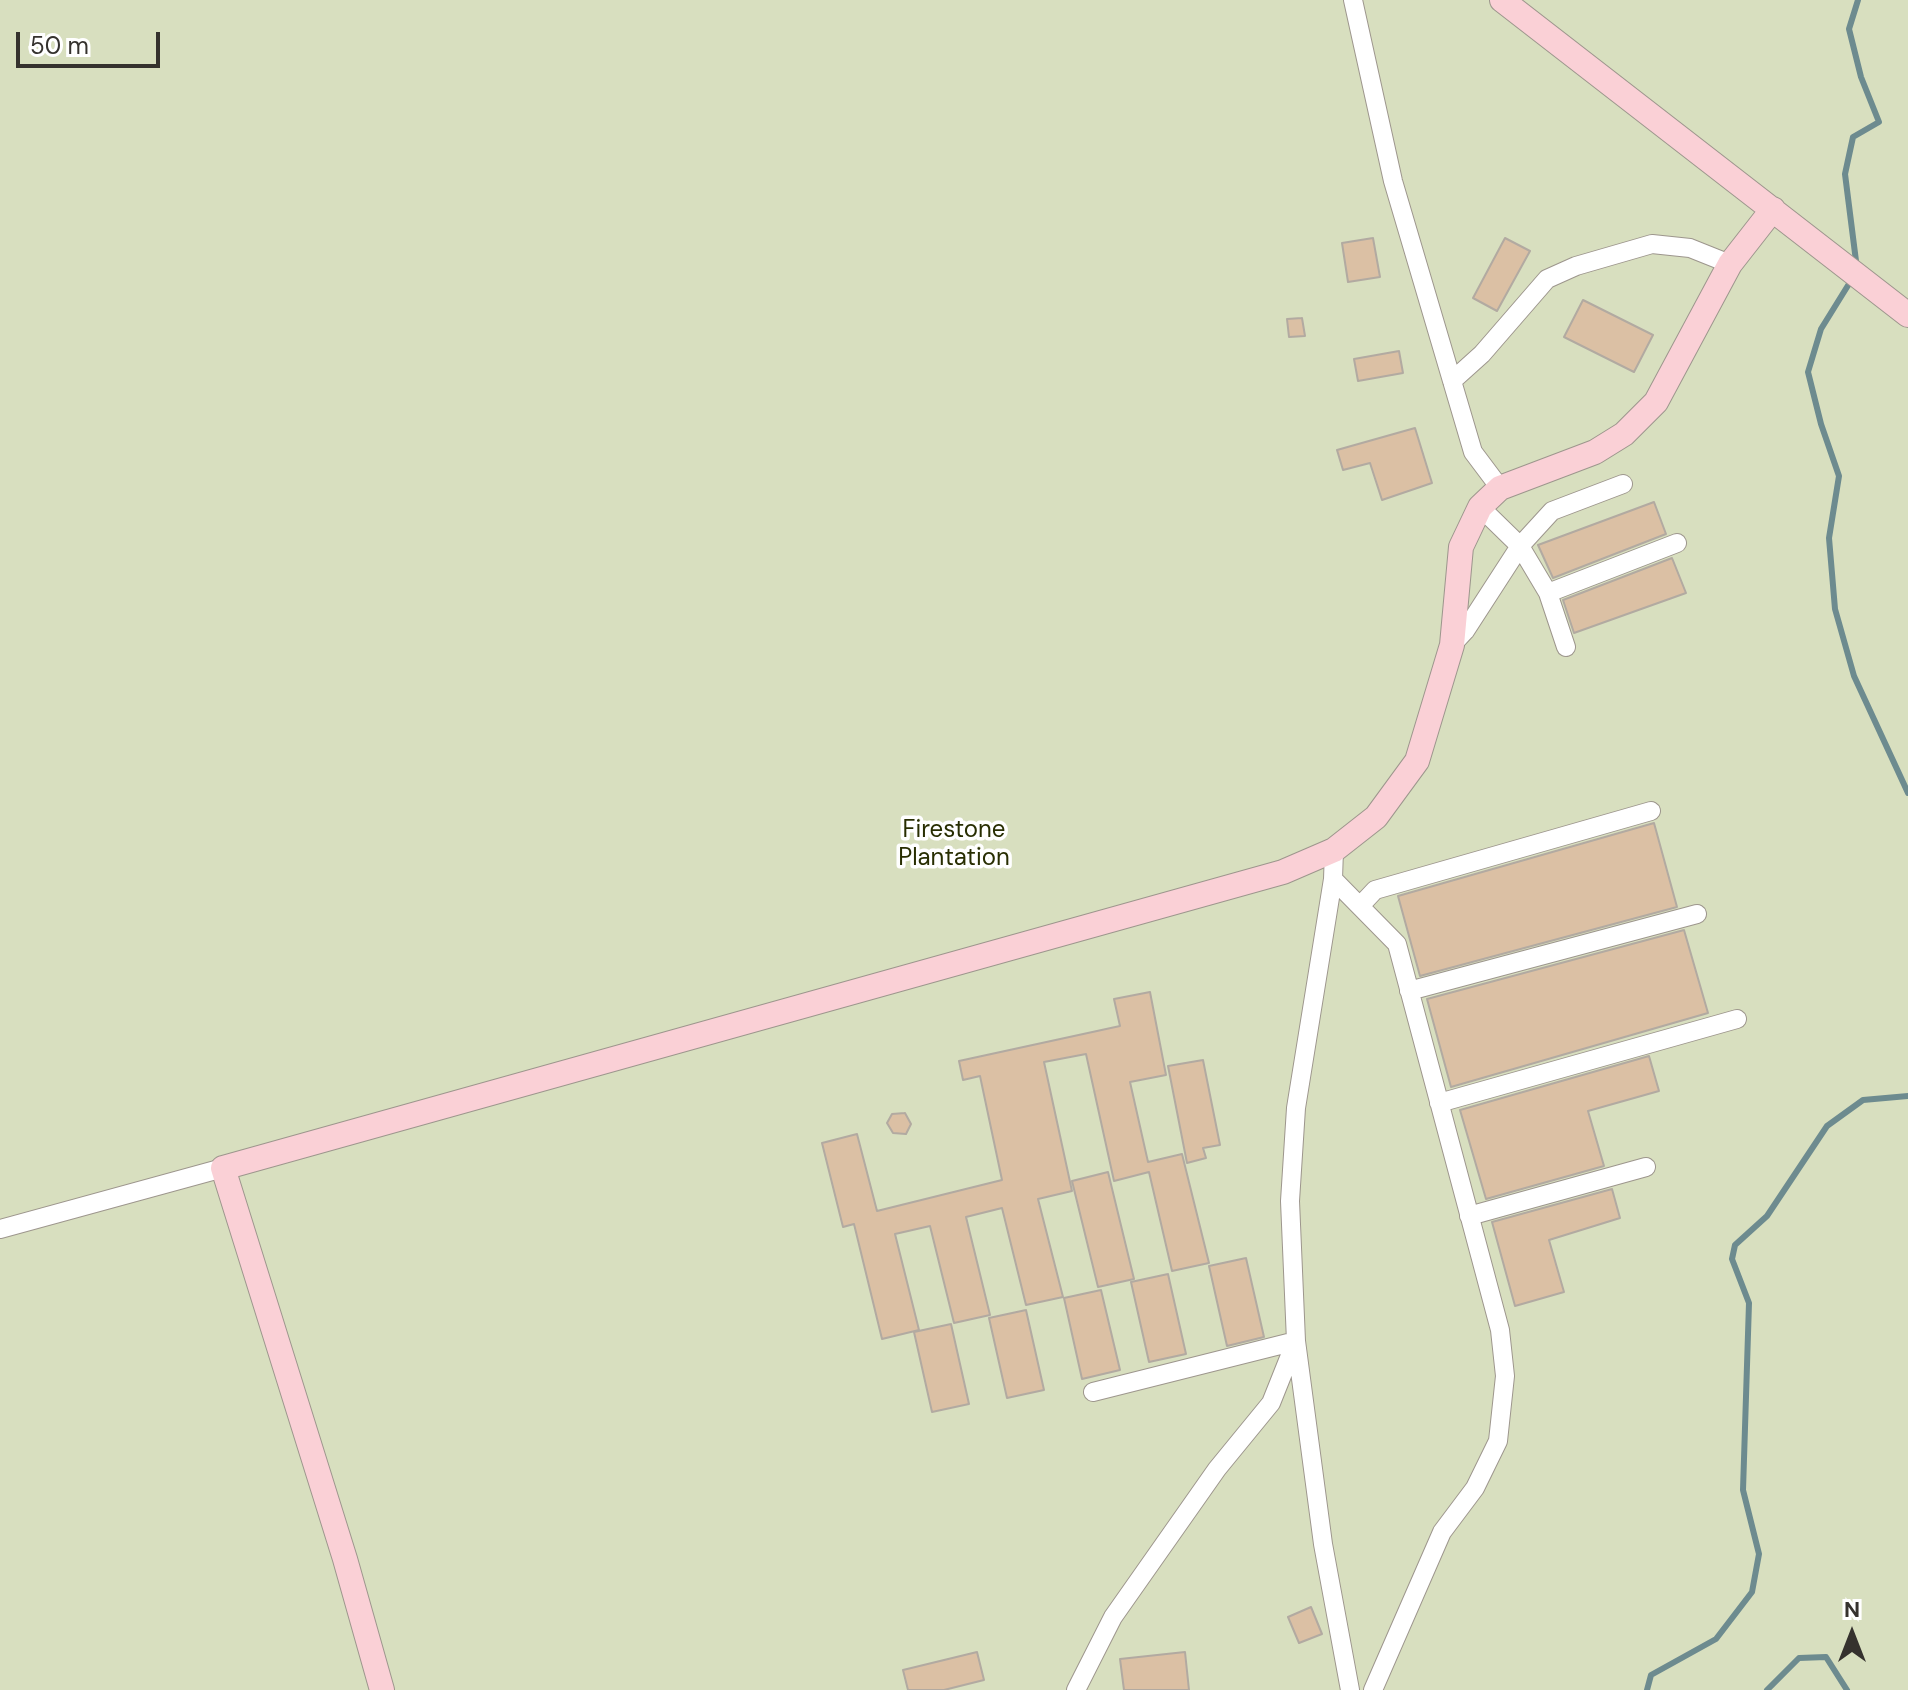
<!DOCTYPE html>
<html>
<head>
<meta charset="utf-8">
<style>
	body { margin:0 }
	#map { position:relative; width:1908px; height:1690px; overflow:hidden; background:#efe7dd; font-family:"DM Sans",sans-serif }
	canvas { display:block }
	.north { position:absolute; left:1812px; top:1594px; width:80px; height:80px; -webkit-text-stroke:6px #fff; paint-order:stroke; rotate:0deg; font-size:22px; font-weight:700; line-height:32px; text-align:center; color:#35322e }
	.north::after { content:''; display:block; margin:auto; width:28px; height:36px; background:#35322e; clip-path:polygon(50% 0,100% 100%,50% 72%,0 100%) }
	.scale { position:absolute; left:16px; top:32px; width:144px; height:36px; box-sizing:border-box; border:4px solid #35322e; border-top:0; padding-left:10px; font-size:24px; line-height:28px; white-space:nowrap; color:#35322e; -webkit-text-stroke:6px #fff; paint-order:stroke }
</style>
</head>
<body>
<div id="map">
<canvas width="1908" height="1690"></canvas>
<div class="north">N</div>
<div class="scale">50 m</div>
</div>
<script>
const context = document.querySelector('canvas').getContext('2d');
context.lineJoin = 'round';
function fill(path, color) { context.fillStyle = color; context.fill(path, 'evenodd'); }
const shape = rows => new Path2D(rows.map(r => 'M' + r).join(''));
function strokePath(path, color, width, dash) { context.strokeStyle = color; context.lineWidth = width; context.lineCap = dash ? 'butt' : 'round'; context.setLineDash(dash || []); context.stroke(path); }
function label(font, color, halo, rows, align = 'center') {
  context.font = font + ' "DM Sans",sans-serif'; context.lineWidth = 7; context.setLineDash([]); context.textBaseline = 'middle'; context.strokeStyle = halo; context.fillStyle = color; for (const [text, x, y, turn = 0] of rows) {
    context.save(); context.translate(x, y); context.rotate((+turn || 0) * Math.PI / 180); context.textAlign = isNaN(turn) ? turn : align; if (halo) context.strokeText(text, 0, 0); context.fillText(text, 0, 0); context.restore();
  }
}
const green = shape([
	[0,0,1908,0,1908,1690,0,1690]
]);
const stream = shape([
	[1857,269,1845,174,1853,137,1879,122,1861,77,1849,29,1858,0],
	[1852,279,1821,329,1808,372,1821,424,1839,476,1829,538,1835,609,1854,676,1908,793],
	[1647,1690,1651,1675,1716,1639,1752,1592,1759,1554,1743,1490,1749,1303,1732,1259,1735,1245,1767,1216,1827,1126,1863,1100,1908,1096],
	[1767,1690,1799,1658,1826,1657,1847,1690]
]);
const building = shape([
	[1373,238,1380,277,1348,282,1342,243,1373,238],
	[1505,238,1530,251,1497,311,1473,298,1505,238],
	[1583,300,1653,335,1634,372,1564,337,1583,300],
	[1302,318,1305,336,1289,337,1287,319,1302,318],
	[1399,351,1403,373,1358,381,1354,359,1399,351],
	[1415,428,1432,483,1382,500,1370,463,1343,470,1337,450,1415,428],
	[1654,502,1666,534,1553,578,1538,545,1654,502],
	[1672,558,1686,593,1574,633,1563,600,1672,558],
	[1654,823,1677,907,1420,976,1398,896,1654,823],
	[1684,930,1708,1013,1451,1087,1427,999,1684,930],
	[1150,992,1166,1075,1130,1082,1148,1162,1182,1154,1209,1263,1172,1271,1149,1172,1114,1181,1086,1054,1044,1062,1072,1191,1038,1199,1063,1297,1026,1305,1002,1208,966,1217,990,1315,954,1323,930,1226,895,1234,919,1330,882,1339,854,1224,843,1227,822,1143,857,1134,877,1211,1002,1180,980,1076,963,1080,959,1061,1120,1026,1114,999,1150,992],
	[1649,1056,1659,1091,1588,1111,1604,1166,1486,1199,1460,1110,1649,1056],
	[1203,1060,1220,1145,1203,1148,1206,1158,1187,1163,1168,1066,1203,1060],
	[905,1113,911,1124,906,1134,893,1133,887,1123,892,1114,905,1113],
	[1108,1172,1134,1279,1098,1287,1072,1181,1108,1172],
	[1612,1189,1620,1218,1549,1240,1564,1292,1515,1306,1492,1222,1612,1189],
	[1246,1258,1264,1337,1227,1346,1209,1266,1246,1258],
	[1168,1274,1186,1354,1149,1362,1131,1282,1168,1274],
	[1101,1290,1120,1370,1082,1379,1064,1298,1101,1290],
	[1026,1310,1044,1390,1007,1398,989,1318,1026,1310],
	[951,1324,969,1404,932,1412,914,1332,951,1324],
	[1311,1607,1322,1634,1299,1643,1288,1617,1311,1607],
	[977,1652,984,1680,944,1690,908,1690,903,1670,977,1652],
	[1185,1652,1189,1690,1124,1690,1120,1659,1185,1652]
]);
const street = shape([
	[1353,0,1393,181,1473,452,1500,488],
	[1452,381,1482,354,1547,279,1576,266,1652,244,1690,248,1730,264],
	[1480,507,1520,546,1548,593,1566,647],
	[1548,593,1677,543],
	[1452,645,1465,631,1520,546,1552,511,1623,484],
	[1334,850,1333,879,1397,944,1500,1330,1505,1376,1498,1441,1475,1488,1442,1532,1373,1690],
	[1333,879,1296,1108,1290,1201,1296,1341,1323,1544,1350,1690],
	[1360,906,1375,890,1651,811],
	[1409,991,1697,914],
	[1439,1103,1737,1019],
	[1469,1216,1646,1167],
	[0,1229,223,1168],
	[1093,1392,1296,1341],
	[1076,1690,1113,1617,1217,1469,1271,1403,1295,1343]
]);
const secondary = shape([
	[1502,0,1908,315],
	[382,1690,345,1559,223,1168,1283,872,1334,850,1376,817,1417,761,1452,645,1461,547,1480,507,1500,488,1595,452,1624,434,1656,402,1730,264,1773,209]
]);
const parkNames = [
	["Firestone",954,831],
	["Plantation",954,859]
];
fill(green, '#d8dfbf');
strokePath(stream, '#6d8b8f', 6);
fill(building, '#dbc0a4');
strokePath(building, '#b2aaa1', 2);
strokePath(street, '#9d968d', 20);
strokePath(secondary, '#9d968d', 26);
strokePath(street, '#fff', 18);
strokePath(secondary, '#fad0d6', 24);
label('24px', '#282e02', '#fff', parkNames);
</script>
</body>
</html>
